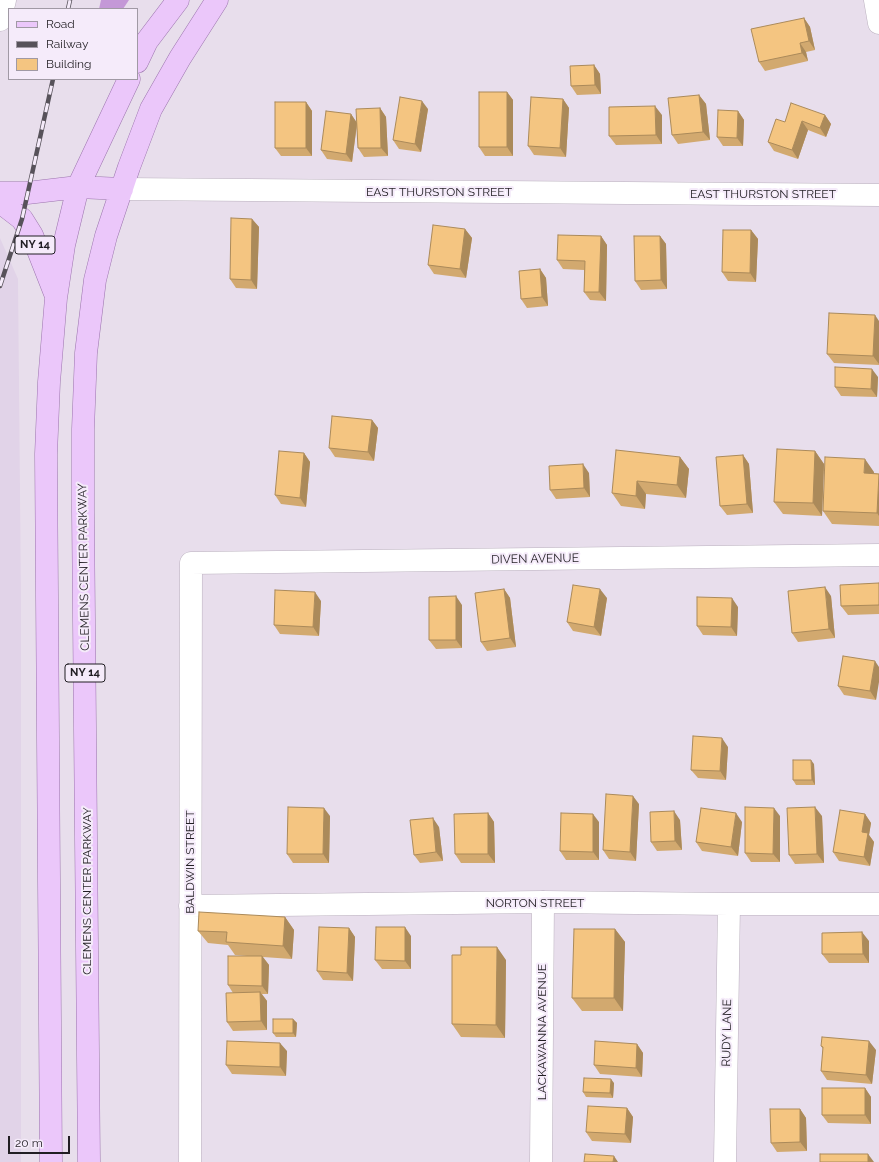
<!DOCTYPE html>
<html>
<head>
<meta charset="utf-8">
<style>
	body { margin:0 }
	#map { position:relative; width:879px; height:1162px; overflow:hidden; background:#e8deec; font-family:Raleway,sans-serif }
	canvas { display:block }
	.legend { position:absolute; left:8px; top:8px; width:130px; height:72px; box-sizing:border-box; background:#f5ebfa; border:1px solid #a099a4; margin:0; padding:5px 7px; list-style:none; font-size:12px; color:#211e23 }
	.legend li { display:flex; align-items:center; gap:8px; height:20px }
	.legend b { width:20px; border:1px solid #a099a4 }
	.scale { position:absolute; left:8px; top:1136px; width:62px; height:18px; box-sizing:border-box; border:2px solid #211e23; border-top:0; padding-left:5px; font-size:12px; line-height:14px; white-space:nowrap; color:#211e23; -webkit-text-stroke:3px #f5ebfa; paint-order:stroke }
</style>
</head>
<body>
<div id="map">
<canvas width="879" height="1162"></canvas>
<ul class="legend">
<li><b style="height:5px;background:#ebc7fa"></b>Road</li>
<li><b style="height:5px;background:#57525a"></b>Railway</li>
<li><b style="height:11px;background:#f4c581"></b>Building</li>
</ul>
<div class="scale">20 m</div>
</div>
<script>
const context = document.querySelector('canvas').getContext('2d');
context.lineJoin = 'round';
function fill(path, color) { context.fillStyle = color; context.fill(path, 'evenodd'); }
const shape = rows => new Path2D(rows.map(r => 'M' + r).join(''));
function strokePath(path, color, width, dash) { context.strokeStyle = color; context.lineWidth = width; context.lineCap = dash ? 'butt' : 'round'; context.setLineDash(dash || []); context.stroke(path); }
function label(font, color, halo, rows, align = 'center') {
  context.font = font + ' Raleway,sans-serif'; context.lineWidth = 4; context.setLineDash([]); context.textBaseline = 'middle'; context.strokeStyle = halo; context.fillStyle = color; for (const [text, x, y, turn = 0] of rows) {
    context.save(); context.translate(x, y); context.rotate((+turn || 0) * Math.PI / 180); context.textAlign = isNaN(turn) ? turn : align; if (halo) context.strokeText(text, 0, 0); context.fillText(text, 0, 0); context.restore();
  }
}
const built = shape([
	[0,238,18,279,21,599,21,1162,0,1162]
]);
const forest = shape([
	[101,0,129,0,123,9,99,9]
]);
const minor = shape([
	[875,0,879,23],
	[0,20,5,0],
	[122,189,879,195],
	[190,906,543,902,729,904,879,904],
	[190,1162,191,563,879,555],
	[541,1162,543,902],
	[725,1162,729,904]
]);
const major = shape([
	[137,62,147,41,178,0],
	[0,193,27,193,78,187,122,189],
	[0,202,22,219,32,235,56,296],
	[51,1162,46,454,49,382,56,298,64,245,78,187,129,79],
	[89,1162,83,511,83,429,86,353,95,280,106,236,129,167,151,109,180,58,217,0]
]);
const rail = shape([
	[68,9,70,0],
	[0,286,22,219,53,79]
]);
const wall = shape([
	[804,18,810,27,815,50,806,52,808,61,765,71,759,62],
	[594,65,600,74,601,94,577,95,571,86],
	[507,92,513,100,513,156,485,156,479,147],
	[699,95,706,104,710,140,678,144,672,135],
	[563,99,569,108,566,157,534,155,528,146],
	[306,102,312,111,312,156,281,156,275,148],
	[380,108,386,117,388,156,364,157,358,148,357,125,352,162,327,159,321,150,351,114,357,123],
	[428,109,421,152,399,149,393,140],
	[738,111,744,120,743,146,723,146,717,137],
	[662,115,662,144,616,145,609,136],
	[825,115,831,124,826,137,808,130,798,159,774,151,768,142,785,122],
	[252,219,259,227,257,289,236,288,230,279],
	[465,229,472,238,466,278,434,274,428,265],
	[751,230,758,239,756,282,728,281,722,272],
	[601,236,607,245,606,301,590,300,584,292,584,270,563,269,557,260],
	[660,236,666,244,667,289,641,290,635,281],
	[540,269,546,278,548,306,527,308,521,299],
	[879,321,879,365,834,363,827,354],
	[878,377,877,397,841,396,835,387],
	[372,420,378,428,374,461,335,457,329,448],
	[815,451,824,464,822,516,783,514,774,502],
	[304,453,310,462,306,507,281,504,275,495],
	[743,455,749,464,753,513,727,515,720,506],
	[680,457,689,469,686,498,646,494,645,509,621,506,612,493],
	[874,472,874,473,879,474,879,526,832,524,823,511],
	[589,473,590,497,556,499,550,490],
	[879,583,879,614,848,615,841,606],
	[504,589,510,598,516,647,487,651,481,642],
	[831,596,835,638,798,642,792,633],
	[607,598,601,636,573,631,567,622],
	[321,601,319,636,280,634,274,625],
	[462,605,462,648,436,649,429,640],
	[738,607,737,636,703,635,697,626],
	[879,667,876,700,844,695,838,686],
	[728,747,726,780,698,778,691,770],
	[814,764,815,785,796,785,793,780],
	[639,804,636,861,609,859,603,850],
	[488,813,494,822,495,863,461,863,455,854],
	[865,814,871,823,869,835,874,842,870,866,839,861,833,852],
	[330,816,329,863,293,863,287,854],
	[780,816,780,862,751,862,745,853],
	[822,816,824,863,795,864,789,855],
	[680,820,682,850,657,851,651,842],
	[599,822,599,860,566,860,560,851],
	[742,822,738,856,702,851,696,842],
	[439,827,443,861,420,863,414,855],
	[285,917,294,930,292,959,263,957,269,965,268,994,262,994,267,1001,267,1030,233,1031,227,1022,233,993,228,985,247,956,235,955,228,945,208,943,198,931],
	[349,928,355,937,353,981,323,980,317,971],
	[615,929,625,942,623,1011,582,1011,572,998],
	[411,936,411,969,382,969,375,960],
	[869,941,869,963,829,963,822,954],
	[506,960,505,1038,461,1037,452,1024],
	[293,1019,297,1023,296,1037,276,1037,273,1033],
	[637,1044,643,1053,642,1077,600,1074,594,1065],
	[821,1046,876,1050,872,1084,827,1080,821,1071,823,1049],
	[287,1051,286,1076,232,1074,226,1065],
	[614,1083,613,1098,586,1097,583,1092],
	[865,1088,871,1097,871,1124,828,1123,822,1115],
	[627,1108,633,1117,631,1143,592,1141,586,1132],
	[800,1109,806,1118,807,1151,777,1152,771,1143]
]);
const shadedWall = shape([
	[804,18,810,27,815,50,809,41],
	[800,43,806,52,808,61,802,53],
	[594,65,600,74,601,94,595,85],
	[507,92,513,100,513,156,507,147],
	[699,95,706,104,710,140,703,132],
	[563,99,569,108,566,157,560,148],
	[422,101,428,109,421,152,415,144],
	[306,102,312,111,312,156,306,148],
	[655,106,662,115,662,144,656,135],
	[380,108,386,117,388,156,381,148],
	[738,111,744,120,743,146,737,138],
	[351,114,357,123,352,162,346,154],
	[825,115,831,124,826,137,820,128],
	[802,121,808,130,798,159,792,150],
	[252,219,259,227,257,289,251,280],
	[465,229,472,238,466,278,460,269],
	[751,230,758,239,756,282,750,273],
	[601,236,607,245,606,301,599,292],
	[660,236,666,244,667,289,661,280],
	[540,269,546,278,548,306,542,297],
	[875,315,879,321,879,364,873,356],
	[872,369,878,377,877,397,871,389],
	[372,420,378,428,374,461,368,452],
	[815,451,824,464,822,516,813,503],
	[304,453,310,462,306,507,300,498],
	[743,455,749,464,753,513,747,504],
	[680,457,689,469,686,498,677,485],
	[865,459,874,472,873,486,864,473],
	[583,464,589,473,590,497,584,488],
	[879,474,879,516,877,513],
	[637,481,646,494,645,509,636,496],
	[825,587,831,596,835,638,829,629],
	[504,589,510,598,516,647,510,638],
	[600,589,607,598,601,636,594,627],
	[315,592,321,601,319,636,313,627],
	[456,596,462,605,462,648,456,640],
	[732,598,738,607,737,636,731,627],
	[875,661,879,667,879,682,876,700,870,691],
	[722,738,728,747,726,780,720,771],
	[811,760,814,764,815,785,812,780],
	[633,796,639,804,636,861,630,852],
	[815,807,822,816,824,863,817,854],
	[324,808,330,816,329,863,323,854],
	[774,808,780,816,780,862,773,854],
	[674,811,680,820,682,850,675,841],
	[488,813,494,822,495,863,488,854],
	[736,813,742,822,738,856,731,847],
	[593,814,599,822,599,860,593,852],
	[865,814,871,823,869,835,874,842,870,866,864,857,862,832],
	[433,818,439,827,443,861,436,852],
	[285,917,294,930,292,959,283,946],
	[405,927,411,936,411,969,405,961],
	[349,928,355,937,353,981,347,973],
	[615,929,625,942,623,1011,614,998],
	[862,932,869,941,869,963,863,954],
	[497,947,506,960,505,1038,496,1025],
	[262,956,269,965,268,994,262,986],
	[260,992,267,1001,267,1030,261,1021],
	[293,1019,297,1023,296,1037,293,1033],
	[869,1041,876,1050,872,1084,866,1075],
	[280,1043,287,1051,286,1076,280,1067],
	[637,1044,643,1053,642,1077,636,1068],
	[611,1079,614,1083,613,1098,610,1093],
	[865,1088,871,1097,871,1124,865,1115],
	[627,1108,633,1117,631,1143,625,1134],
	[800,1109,806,1118,807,1151,800,1142],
	[868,1154,874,1162,868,1162],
	[614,1156,618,1162,613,1162]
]);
const building = shape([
	[804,18,809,41,800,43,802,53,759,62,751,29,804,18],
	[594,65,595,85,571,86,570,66,594,65],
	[479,92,507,92,507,147,479,147,479,92],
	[699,95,703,132,672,135,668,98,699,95],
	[400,97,422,101,415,144,393,140,400,97],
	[531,97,563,99,560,148,528,146,531,97],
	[275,102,306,102,306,148,275,148,275,102],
	[791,103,825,115,820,128,802,121,792,150,768,142,776,119,785,122,791,103],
	[655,106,656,135,609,136,609,107,655,106],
	[380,108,381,148,358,148,356,109,380,108],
	[718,110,738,111,737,138,717,137,718,110],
	[326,111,351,114,346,154,321,150,326,111],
	[231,218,252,219,251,280,230,279,231,218],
	[433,225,465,229,460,269,428,265,433,225],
	[723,230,751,230,750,273,722,272,723,230],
	[558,235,601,236,599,292,584,292,585,261,557,260,558,235],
	[634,236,660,236,661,280,635,281,634,236],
	[540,269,542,297,521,299,519,271,540,269],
	[829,313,875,315,873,356,827,354,829,313],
	[835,367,872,369,871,389,835,387,835,367],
	[332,416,372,420,368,452,329,448,332,416],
	[777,449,815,451,813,503,774,502,777,449],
	[616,450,680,457,677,485,637,481,636,496,612,493,616,450],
	[279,451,304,453,300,498,275,495,279,451],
	[743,455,747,504,720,506,716,457,743,455],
	[825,457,865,459,864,473,879,474,877,513,823,511,825,457],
	[583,464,584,488,550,490,549,466,583,464],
	[879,583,879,605,841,606,840,585,879,583],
	[573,585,600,589,594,627,567,622,573,585],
	[825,587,829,629,792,633,788,591,825,587],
	[504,589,510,638,481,642,475,593,504,589],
	[275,590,315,592,313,627,274,625,275,590],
	[456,596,456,640,429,640,429,597,456,596],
	[697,597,732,598,731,627,697,626,697,597],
	[843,656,875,661,870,691,838,686,843,656],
	[693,736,722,738,720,771,691,770,693,736],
	[793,760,811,760,812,780,793,780,793,760],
	[606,794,633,796,630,852,603,850,606,794],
	[288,807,324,808,323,854,287,854,288,807],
	[745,807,774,808,773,854,745,853,745,807],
	[815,807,817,854,789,855,787,808,815,807],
	[701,808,736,813,731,847,696,842,701,808],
	[840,810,865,814,862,832,868,833,864,857,833,852,840,810],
	[674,811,675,841,651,842,650,812,674,811],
	[488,813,488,854,455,854,454,814,488,813],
	[561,813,593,814,593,852,560,851,561,813],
	[433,818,436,852,414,855,410,820,433,818],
	[199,912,285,917,283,946,226,942,227,932,198,931,199,912],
	[319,927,349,928,347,973,317,971,319,927],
	[376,927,405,927,405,961,375,960,376,927],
	[574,929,615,929,614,998,572,998,574,929],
	[862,932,863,954,822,954,822,933,862,932],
	[461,947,497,947,496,1025,452,1024,452,955,461,955,461,947],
	[228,956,262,956,262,986,228,985,228,956],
	[260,992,261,1021,227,1022,226,993,260,992],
	[273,1019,293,1019,293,1033,273,1033,273,1019],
	[822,1037,869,1041,866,1075,821,1071,823,1047,821,1046,822,1037],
	[227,1041,280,1043,280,1067,226,1065,227,1041],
	[595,1041,637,1044,636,1068,594,1065,595,1041],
	[584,1078,611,1079,610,1093,583,1092,584,1078],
	[822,1088,865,1088,865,1115,822,1115,822,1088],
	[588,1106,627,1108,625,1134,586,1132,588,1106],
	[770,1109,800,1109,800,1142,771,1143,770,1109],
	[585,1154,614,1156,613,1162,584,1162,585,1154],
	[820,1154,868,1154,868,1162,820,1162,820,1154]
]);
const shields = [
	[35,245,40],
	[85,673,40]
];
const shieldNames = [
	["NY 14",35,245],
	["NY 14",85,673]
];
const streetNames = [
	["EAST THURSTON STREET",439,192],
	["EAST THURSTON STREET",763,194],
	["DIVEN AVENUE",535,559,-1],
	["CLEMENS CENTER PARKWAY",84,567,-91],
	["BALDWIN STREET",190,862,-90],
	["CLEMENS CENTER PARKWAY",87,891,-90],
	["NORTON STREET",535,903],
	["LACKAWANNA AVENUE",542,1032,-90],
	["RUDY LANE",727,1033,-89]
];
fill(built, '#e1d3e8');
fill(forest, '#c498d7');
strokePath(minor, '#bab0be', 23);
strokePath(major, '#9b74ad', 23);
strokePath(minor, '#fff', 22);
strokePath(major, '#ebc7fa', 22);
strokePath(rail, '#57525a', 4.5);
strokePath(rail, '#f5ebfa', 3, [9]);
fill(wall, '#d2a96f');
fill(shadedWall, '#ab8a5a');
fill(building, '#f4c581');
strokePath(building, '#ab8a5a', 1);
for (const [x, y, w] of shields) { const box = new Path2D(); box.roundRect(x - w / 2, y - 9, w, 18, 3); context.fillStyle = '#f5ebfa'; context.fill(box); strokePath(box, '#211e23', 1); }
label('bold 11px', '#211e23', null, shieldNames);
label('12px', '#211e23', '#f5ebfa', streetNames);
</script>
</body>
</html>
